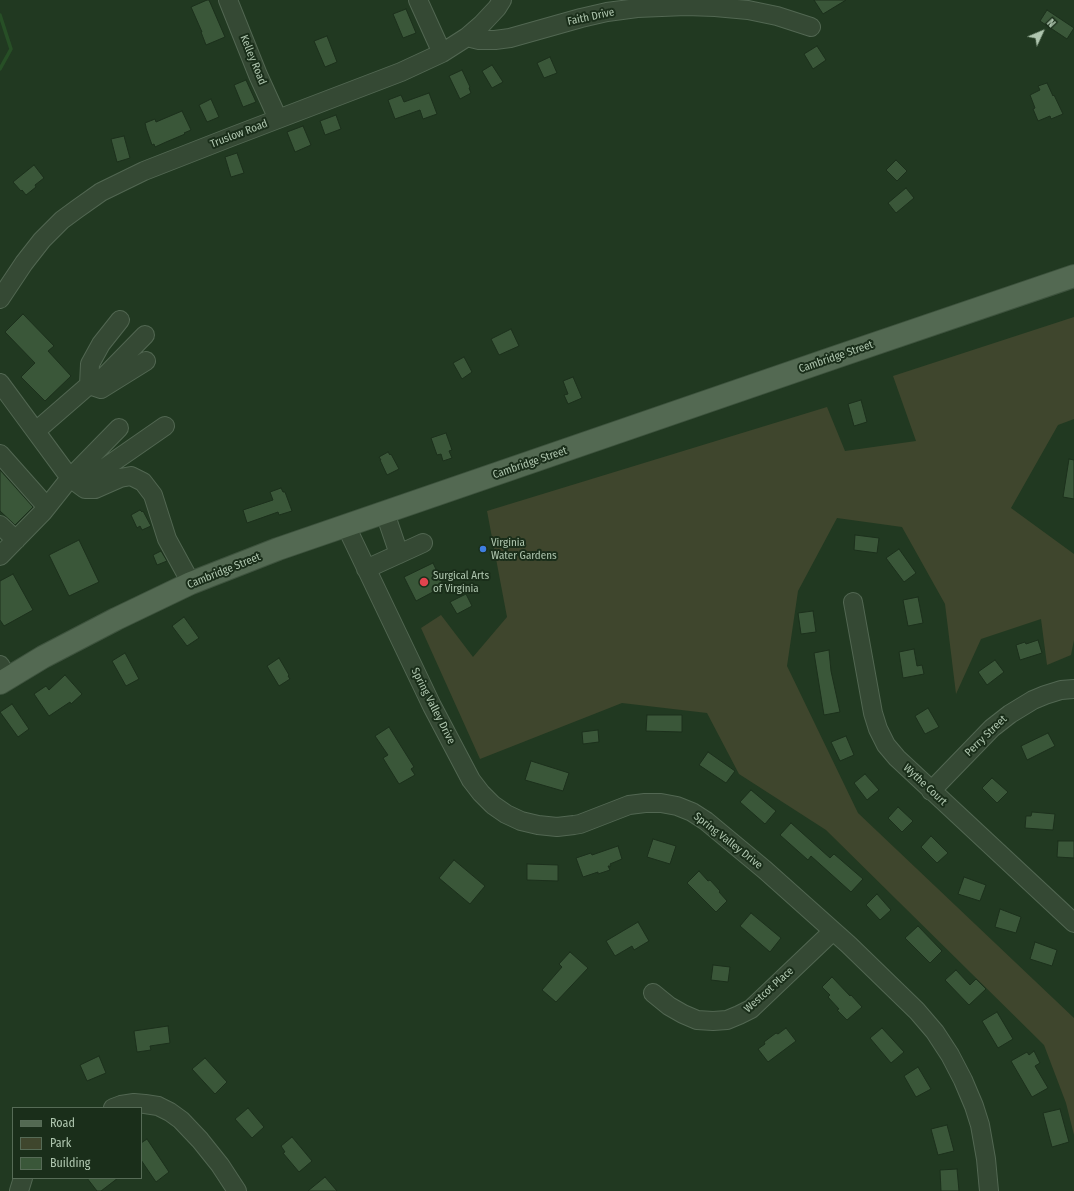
<!DOCTYPE html>
<html>
<head>
<meta charset="utf-8">
<style>
	body { margin:0 }
	#map { position:relative; width:1074px; height:1191px; overflow:hidden; background:#213921; font-family:"Fira Sans Condensed",sans-serif }
	canvas { display:block }
	.legend { position:absolute; left:12px; top:1107px; width:130px; height:72px; box-sizing:border-box; background:#1a2e1a; border:1px solid #566b56; margin:0; padding:5px 7px; list-style:none; font-size:12px; color:#afc6af }
	.legend li { display:flex; align-items:center; gap:8px; height:20px }
	.legend b { width:20px; border:1px solid #566b56 }
	.north { position:absolute; left:1022px; top:12px; width:40px; height:40px; -webkit-text-stroke:3px #1a2e1a; paint-order:stroke; rotate:46deg; font-size:11px; font-weight:700; line-height:16px; text-align:center; color:#afc6af }
	.north::after { content:''; display:block; margin:auto; width:14px; height:18px; background:#afc6af; clip-path:polygon(50% 0,100% 100%,50% 72%,0 100%) }
</style>
</head>
<body>
<div id="map">
<canvas width="1074" height="1191"></canvas>
<ul class="legend">
<li><b style="height:5px;background:#536952"></b>Road</li>
<li><b style="height:11px;background:#3f462d"></b>Park</li>
<li><b style="height:11px;background:#3a5739"></b>Building</li>
</ul>
<div class="north">N</div>
</div>
<script>
const context = document.querySelector('canvas').getContext('2d');
context.lineJoin = 'round';
function fill(path, color) { context.fillStyle = color; context.fill(path, 'evenodd'); }
const shape = rows => new Path2D(rows.map(r => 'M' + r).join(''));
function strokePath(path, color, width, dash) { context.strokeStyle = color; context.lineWidth = width; context.lineCap = dash ? 'butt' : 'round'; context.setLineDash(dash || []); context.stroke(path); }
function label(font, color, halo, rows, align = 'center') {
  context.font = font + ' "Fira Sans Condensed",sans-serif'; context.lineWidth = 4; context.setLineDash([]); context.textBaseline = 'middle'; context.strokeStyle = halo; context.fillStyle = color; for (const [text, x, y, turn = 0] of rows) {
    context.save(); context.translate(x, y); context.rotate((+turn || 0) * Math.PI / 180); context.textAlign = isNaN(turn) ? turn : align; if (halo) context.strokeText(text, 0, 0); context.fillText(text, 0, 0); context.restore();
  }
}
const green = shape([
	[1074,317,1074,419,1058,425,1011,508,1074,554,1074,640,1071,655,1047,665,1041,619,981,639,956,694,945,604,902,527,837,518,798,591,787,666,858,813,1074,1018,1074,1135,1066,1103,1044,1045,826,830,739,774,707,713,622,703,480,759,421,628,441,615,473,657,507,617,487,511,827,407,845,451,916,441,893,376]
]);
const stream = shape([
	[0,15,11,49,0,69]
]);
const building = shape([
	[207,0,209,0,225,37,206,45,201,32,202,32,191,7,207,0],
	[814,0,846,0,823,14,814,0],
	[406,9,416,33,403,38,393,14,406,9],
	[1047,10,1074,28,1067,39,1040,21,1047,10],
	[327,36,337,62,325,67,314,41,327,36],
	[817,46,826,60,813,69,804,54,817,46],
	[550,57,557,73,544,78,537,63,550,57],
	[492,65,503,82,492,88,482,71,492,65],
	[462,70,470,87,469,88,471,93,460,99,449,76,462,70],
	[246,80,256,102,243,107,234,85,246,80],
	[1047,83,1053,96,1054,95,1063,114,1051,119,1050,116,1038,121,1033,109,1035,108,1030,95,1040,90,1038,86,1047,83],
	[429,93,437,114,423,119,420,110,395,119,388,100,401,95,404,102,429,93],
	[211,99,219,117,207,122,199,105,211,99],
	[182,111,191,130,184,133,185,134,166,142,155,147,154,144,152,145,146,128,146,127,145,123,155,119,156,122,182,111],
	[336,115,341,129,325,135,320,121,336,115],
	[303,126,311,145,295,152,287,132,303,126],
	[124,136,130,158,117,162,111,139,124,136],
	[237,153,244,173,231,177,225,157,237,153],
	[896,160,907,171,897,181,886,170,896,160],
	[34,165,44,178,35,185,36,187,26,195,22,190,21,191,13,182,34,165],
	[906,188,914,198,896,213,888,203,906,188],
	[23,314,54,346,48,351,71,376,45,401,21,377,35,363,5,332,23,314],
	[511,329,519,346,499,355,491,339,511,329],
	[464,357,472,372,462,379,453,363,464,357],
	[573,377,582,398,568,404,564,395,568,394,563,381,573,377],
	[861,400,867,422,854,426,848,404,861,400],
	[446,433,452,450,449,451,452,458,443,461,441,454,437,455,431,438,446,433],
	[388,452,390,455,391,454,399,469,387,475,380,460,381,460,379,457,388,452],
	[1069,459,1074,460,1074,499,1063,497,1069,459],
	[0,470,33,507,15,525,0,511,0,470],
	[281,488,283,492,285,492,292,511,279,515,278,512,247,523,243,510,273,500,270,492,281,488],
	[140,510,142,512,143,511,151,526,142,530,140,526,137,528,131,515,140,510],
	[855,535,879,538,877,553,854,550,855,535],
	[79,540,99,582,69,596,49,555,79,540],
	[899,549,916,573,904,582,886,558,899,549],
	[161,551,167,561,157,565,153,555,161,551],
	[433,563,444,586,416,601,404,577,433,563],
	[13,574,33,610,4,626,0,620,0,581,13,574],
	[466,594,472,606,457,614,450,602,466,594],
	[918,597,923,623,908,626,903,600,918,597],
	[813,611,816,632,801,634,798,613,813,611],
	[184,617,199,638,187,646,172,626,184,617],
	[1038,640,1042,653,1020,660,1016,645,1025,642,1026,644,1038,640],
	[914,649,917,666,922,665,924,674,903,678,899,652,914,649],
	[829,650,831,671,840,712,824,715,814,653,829,650],
	[125,653,139,679,126,686,112,661,125,653],
	[279,658,289,675,288,676,290,679,279,686,267,666,279,658],
	[995,660,1004,672,987,685,978,672,995,660],
	[65,675,82,694,71,704,70,702,49,716,34,694,46,686,49,690,65,675],
	[12,704,29,729,18,737,0,712,12,704],
	[928,708,939,727,925,734,915,716,928,708],
	[647,715,682,715,682,732,646,731,647,715],
	[389,727,414,767,411,769,415,775,399,784,383,758,388,755,375,736,389,727],
	[598,730,599,742,583,744,582,732,598,730],
	[1048,733,1055,746,1027,760,1021,746,1048,733],
	[846,736,854,755,840,761,831,742,846,736],
	[708,752,735,771,726,783,699,765,708,752],
	[531,761,569,773,563,791,525,780,531,761],
	[865,774,879,790,867,800,854,783,865,774],
	[992,778,1008,792,997,803,982,788,992,778],
	[751,790,776,811,765,824,740,802,751,790],
	[898,807,913,821,902,832,888,818,898,807],
	[1032,812,1055,814,1053,830,1025,828,1026,816,1031,816,1032,812],
	[791,823,830,858,834,854,863,879,851,892,811,856,808,860,780,835,791,823],
	[931,836,948,853,937,863,921,847,931,836],
	[653,839,676,846,670,864,647,857,653,839],
	[1058,841,1074,841,1074,858,1057,857,1058,841],
	[618,846,622,859,610,864,611,866,608,866,610,870,598,874,598,872,583,877,576,858,591,853,592,855,618,846],
	[454,860,485,886,470,904,439,878,454,860],
	[527,864,558,865,558,881,527,880,527,864],
	[699,871,708,881,710,880,720,891,719,892,727,901,716,912,687,883,699,871],
	[964,877,986,885,980,901,958,894,964,877],
	[877,894,891,910,880,920,866,905,877,894],
	[1000,909,1021,917,1016,933,995,927,1000,909],
	[751,913,781,938,770,952,740,926,751,913],
	[638,922,649,941,634,950,632,946,615,956,606,941,638,922],
	[918,926,942,951,930,963,905,938,918,926],
	[1035,942,1057,950,1052,966,1030,959,1035,942],
	[570,952,588,968,556,1002,542,990,562,967,559,964,570,952],
	[713,965,730,967,728,982,711,980,713,965],
	[956,970,970,985,976,979,986,989,969,1005,945,980,956,970],
	[832,977,850,996,851,995,862,1007,847,1020,837,1010,839,1009,828,997,830,995,822,987,832,977],
	[997,1012,1013,1039,998,1048,982,1021,997,1012],
	[168,1026,170,1043,150,1046,151,1050,137,1052,134,1031,168,1026],
	[786,1028,796,1041,768,1062,758,1049,765,1044,764,1042,776,1033,778,1034,786,1028],
	[882,1028,904,1052,891,1063,870,1038,882,1028],
	[1034,1051,1040,1063,1035,1066,1048,1088,1032,1097,1011,1061,1027,1052,1029,1055,1034,1051],
	[99,1056,106,1073,87,1081,80,1065,99,1056],
	[205,1058,227,1082,215,1094,192,1069,205,1058],
	[918,1067,931,1089,916,1097,904,1076,918,1067],
	[248,1108,264,1127,252,1138,235,1119,248,1108],
	[1060,1109,1069,1142,1052,1147,1043,1113,1060,1109],
	[947,1125,954,1151,938,1155,931,1129,947,1125],
	[292,1137,312,1161,299,1172,283,1153,285,1152,281,1146,292,1137],
	[147,1139,169,1172,156,1182,141,1160,141,1143,147,1139],
	[957,1169,959,1191,941,1191,940,1170,957,1169],
	[325,1177,337,1191,308,1191,325,1177],
	[87,1178,118,1178,101,1191,97,1191,87,1178]
]);
const minor = shape([
	[228,0,258,75,278,119],
	[418,0,442,53],
	[467,37,479,40,495,40,510,38,581,18,607,12,637,8,686,6,715,7,748,10,777,16,811,27],
	[0,299,24,263,42,240,62,220,77,209,101,192,144,171,231,137,401,72,442,53,467,37,482,24,497,8,502,0],
	[120,320,101,344,90,364,89,385,101,389,146,361],
	[0,383,70,478,43,512,0,556],
	[119,428,70,478,85,489,95,489,120,478,131,476,143,482,153,495,167,539,191,583],
	[36,431,89,385,98,383,145,335],
	[0,454,47,507],
	[80,485,165,426],
	[385,513,399,554,423,543],
	[0,525,16,540],
	[346,526,432,706,471,780,481,793,493,805,506,814,521,821,538,825,557,827,574,825,580,824,629,805,645,803,661,803,677,806,692,812,706,821,765,870,849,945,917,1011,935,1032,950,1055,963,1080,974,1106,980,1125,986,1159,989,1191],
	[366,569,399,554],
	[853,602,873,713,878,729,886,745,897,758,1074,923],
	[0,665,8,678],
	[931,791,992,728,1010,714,1033,700,1045,695,1061,690,1074,689],
	[653,993,669,1006,683,1014,697,1020,713,1021,727,1020,739,1015,751,1009,833,931],
	[113,1108,121,1105,134,1103,145,1104,158,1106,170,1112,181,1120,200,1140,220,1165,237,1191],
	[19,1191,23,1178]
]);
const major = shape([
	[0,683,43,657,116,619,191,583,278,549,836,357,1074,276]
]);
const markers = [
	[483,549,4,"#3f7fe0"],
	[424,582,5,"#e0444e"]
];
const streetNames = [
	["Faith Drive",591,17,-12],
	["Kelley Road",253,60,68],
	["Truslow Road",239,134,-21],
	["Cambridge Street",836,357,-19],
	["Cambridge Street",530,463,-19],
	["Cambridge Street",224,571,-22],
	["Spring Valley Drive",433,706,63],
	["Perry Street",986,736,-44],
	["Wythe Court",925,785,43],
	["Spring Valley Drive",728,841,38],
	["Westcot Place",769,990,-42]
];
const poiNames = [
	["Virginia",491,543],
	["Water Gardens",491,556],
	["Surgical Arts",433,576],
	["of Virginia",433,589]
];
fill(green, '#3f462d');
strokePath(stream, '#274f26', 3.5);
fill(building, '#3a5739');
strokePath(building, '#1c301c', 1);
strokePath(minor, '#526752', 20);
strokePath(major, '#3e533e', 24);
strokePath(minor, '#354934', 18);
strokePath(major, '#536952', 22);
for (const [x, y, r, color] of markers) { const dot = new Path2D(); dot.arc(x, y, r, 0, 2 * Math.PI); context.fillStyle = color; context.fill(dot); strokePath(dot, '#1a2e1a', 1.5); }
label('11px', '#afc6af', '#1a2e1a', streetNames);
label('11px', '#afc6af', '#1a2e1a', poiNames, 'left');
</script>
</body>
</html>
